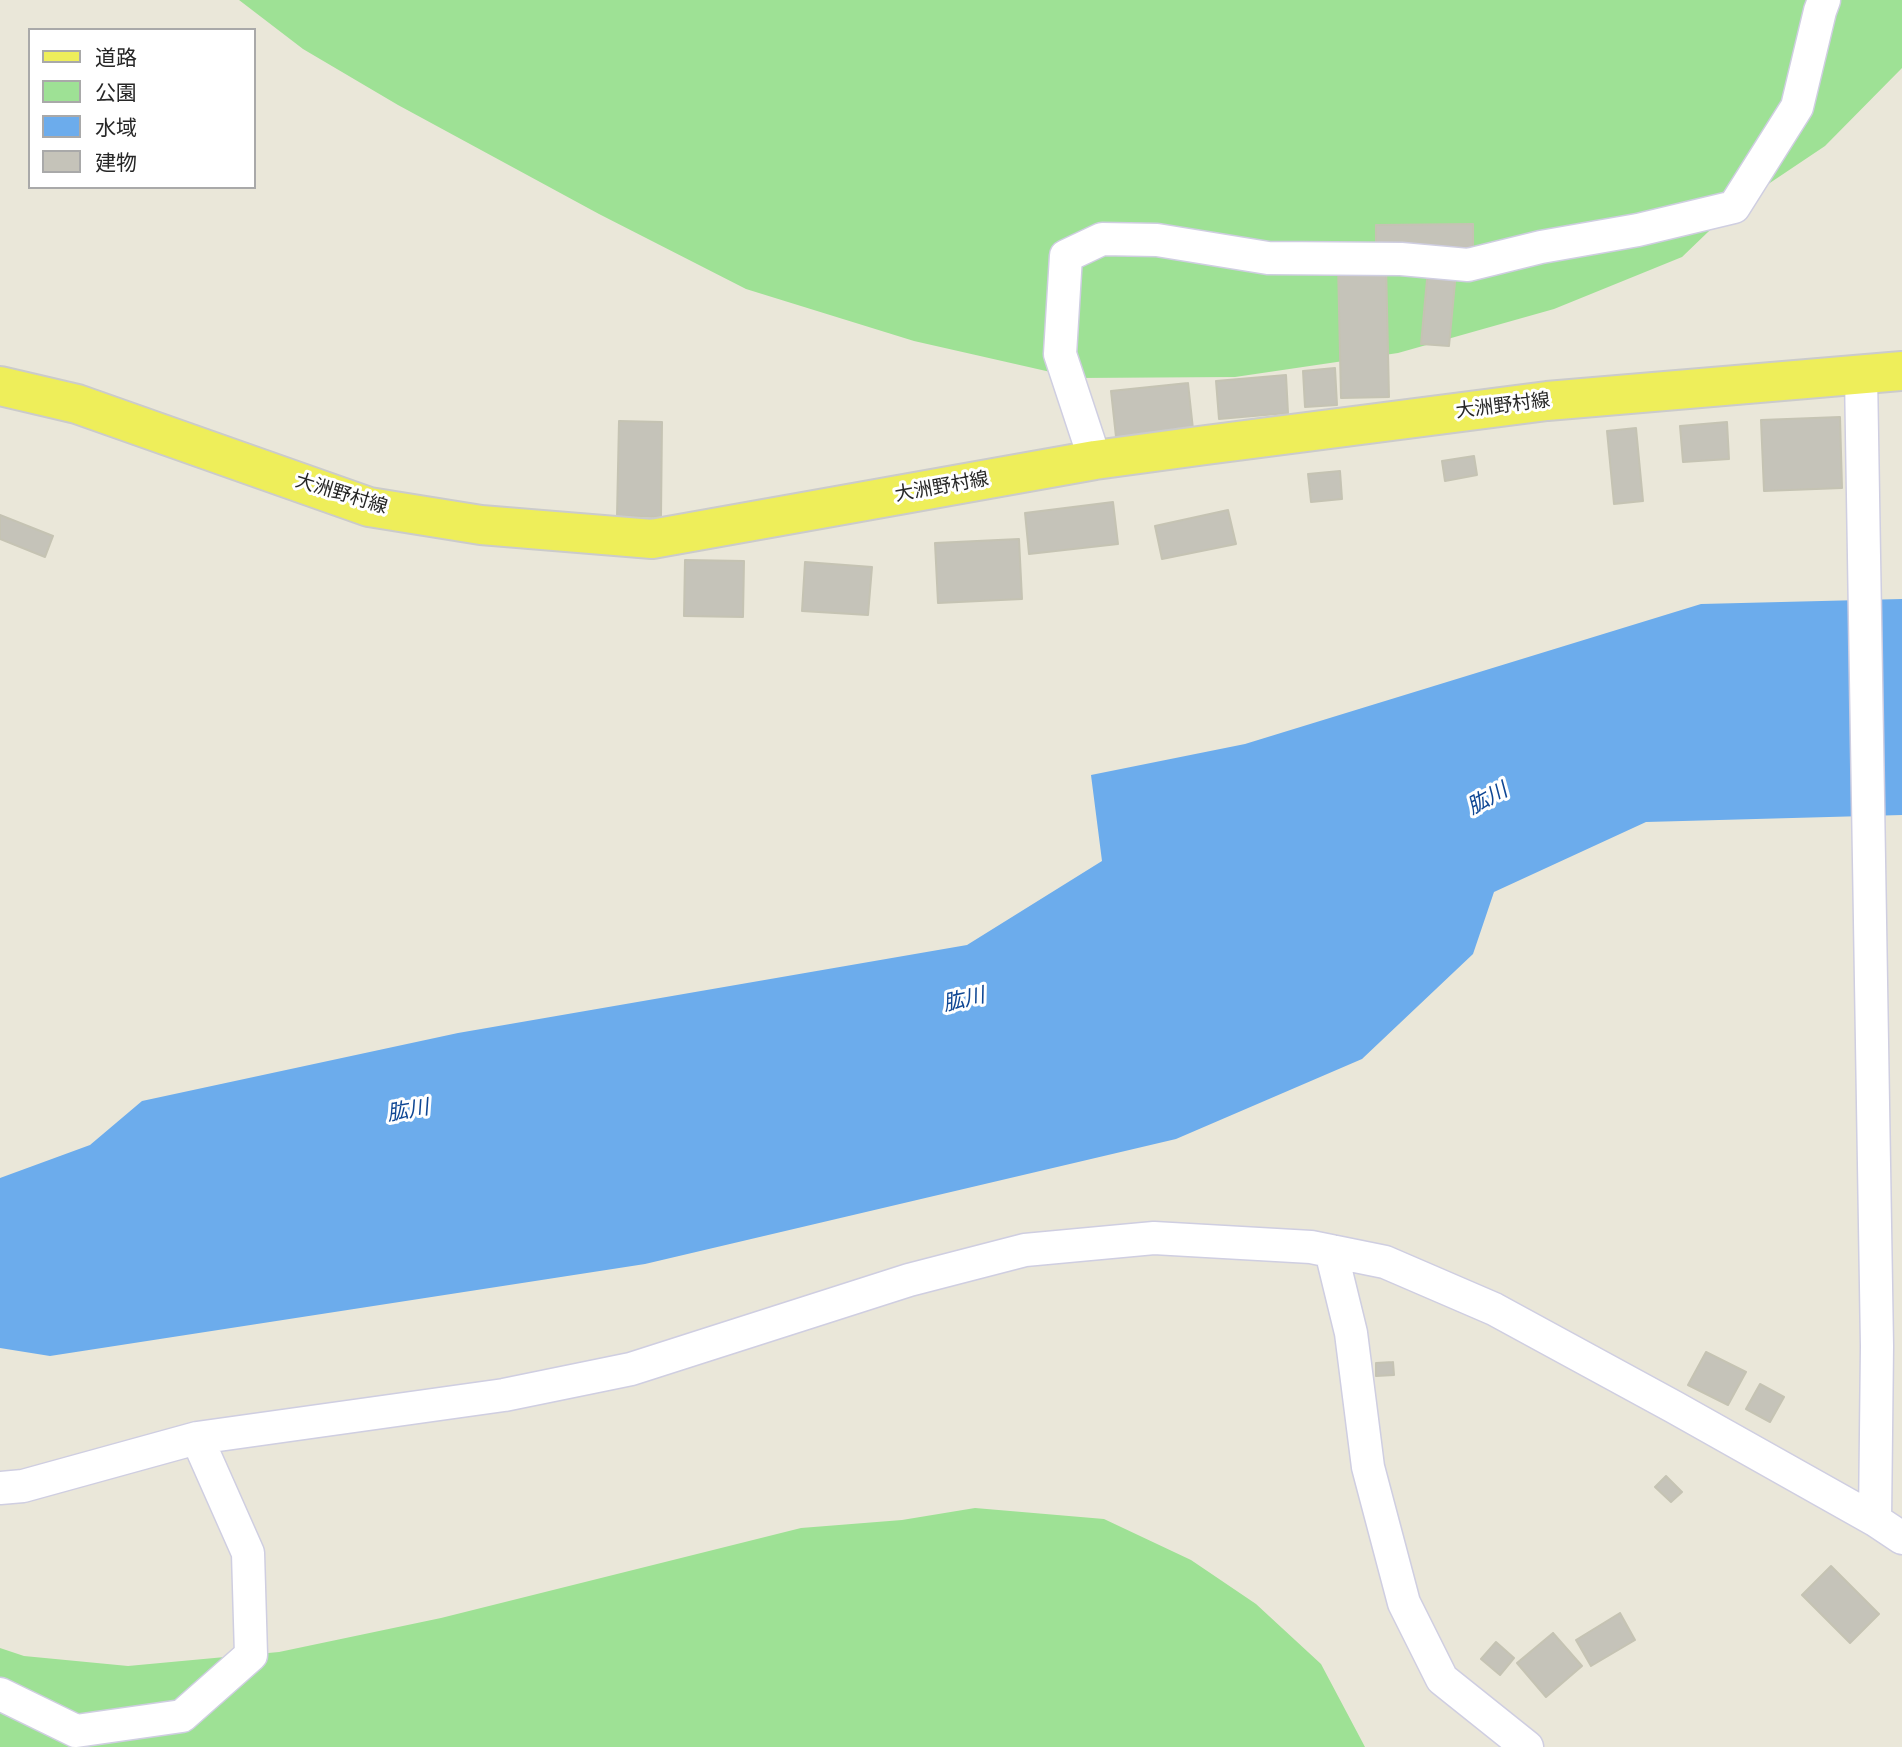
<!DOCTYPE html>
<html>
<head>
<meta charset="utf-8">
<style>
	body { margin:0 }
	#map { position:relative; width:1902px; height:1747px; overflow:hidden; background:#eae7d9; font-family:Jost,"Noto Sans JP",sans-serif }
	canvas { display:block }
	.legend { position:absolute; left:28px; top:28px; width:228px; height:161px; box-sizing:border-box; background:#fff; border:2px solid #a9a9a9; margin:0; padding:9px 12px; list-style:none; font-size:21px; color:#272727 }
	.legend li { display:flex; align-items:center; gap:14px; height:35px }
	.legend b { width:35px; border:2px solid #a9a9a9 }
</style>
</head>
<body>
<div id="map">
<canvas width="1902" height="1747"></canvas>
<ul class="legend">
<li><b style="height:9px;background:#eeee5a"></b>道路</li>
<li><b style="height:19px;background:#9ee195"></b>公園</li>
<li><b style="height:19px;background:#6cacec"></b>水域</li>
<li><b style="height:19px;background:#c5c3b9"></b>建物</li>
</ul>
</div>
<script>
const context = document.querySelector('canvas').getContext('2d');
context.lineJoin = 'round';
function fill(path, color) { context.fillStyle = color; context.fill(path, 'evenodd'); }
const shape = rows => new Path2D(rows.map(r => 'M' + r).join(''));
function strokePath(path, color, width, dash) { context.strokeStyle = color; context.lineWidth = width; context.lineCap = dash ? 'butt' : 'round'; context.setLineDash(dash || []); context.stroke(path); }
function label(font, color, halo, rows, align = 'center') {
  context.font = font + ' Jost,"Noto Sans JP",sans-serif'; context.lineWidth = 6; context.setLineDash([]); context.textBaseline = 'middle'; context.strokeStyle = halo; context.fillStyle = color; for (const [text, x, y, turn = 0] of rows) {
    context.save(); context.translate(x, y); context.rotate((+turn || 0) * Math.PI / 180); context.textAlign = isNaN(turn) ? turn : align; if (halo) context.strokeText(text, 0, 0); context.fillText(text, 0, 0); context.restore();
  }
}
const green = shape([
	[239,0,1902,0,1902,68,1825,146,1734,207,1682,257,1554,309,1398,353,1235,377,1077,378,914,341,746,289,599,214,398,105,303,49],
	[975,1508,1104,1519,1191,1560,1256,1604,1321,1664,1365,1747,0,1747,0,1648,24,1656,128,1666,279,1652,441,1618,801,1528,902,1520]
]);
const water = shape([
	[1902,599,1902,815,1646,822,1494,892,1473,954,1362,1059,1176,1139,645,1264,50,1356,0,1348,0,1178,90,1145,142,1101,458,1033,967,945,1102,861,1091,775,1245,744,1701,604]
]);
const building = shape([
	[1473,224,1473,256,1376,256,1376,225,1473,224],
	[1386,263,1389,397,1341,398,1338,264,1386,263],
	[1428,269,1456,272,1449,346,1421,344,1428,269],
	[1335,368,1337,405,1305,407,1303,371,1335,368],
	[1286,375,1288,413,1219,419,1216,381,1286,375],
	[1188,383,1193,429,1116,437,1111,391,1188,383],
	[1840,417,1842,488,1764,491,1761,420,1840,417],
	[619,421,662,422,661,517,617,516,619,421],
	[1727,422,1729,459,1683,462,1680,426,1727,422],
	[1636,428,1643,501,1614,504,1607,431,1636,428],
	[1474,456,1477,475,1445,481,1442,461,1474,456],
	[1340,471,1342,499,1311,502,1308,474,1340,471],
	[1113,502,1118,544,1029,554,1025,513,1113,502],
	[1228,510,1236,544,1162,559,1155,526,1228,510],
	[0,515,53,536,45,557,0,539,0,515],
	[1019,539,1022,599,938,603,935,543,1019,539],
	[685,560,744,561,743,617,684,616,685,560],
	[805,562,872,567,868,615,802,611,805,562],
	[1706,1352,1746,1372,1728,1405,1688,1385,1706,1352],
	[1393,1362,1394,1375,1376,1376,1376,1363,1393,1362],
	[1760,1384,1784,1397,1770,1422,1746,1409,1760,1384],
	[1666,1476,1682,1492,1671,1502,1655,1487,1666,1476],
	[1831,1566,1879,1614,1850,1643,1802,1595,1831,1566],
	[1620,1613,1635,1640,1591,1666,1576,1640,1620,1613],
	[1553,1633,1582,1666,1546,1697,1517,1663,1553,1633],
	[1496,1642,1514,1658,1500,1675,1481,1659,1496,1642]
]);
const minor = shape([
	[1861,374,1877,1346,1875,1520],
	[1095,460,1060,354,1066,256,1102,239,1157,240,1268,258,1401,259,1468,265,1541,247,1638,230,1734,207,1797,107,1820,11,1824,0],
	[1331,1251,1351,1333,1368,1467,1404,1603,1442,1679,1527,1747],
	[0,1488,23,1486,197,1438,504,1395,631,1369,909,1280,1025,1250,1154,1238,1311,1247,1385,1262,1494,1309,1674,1407,1875,1520,1902,1538],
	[0,1694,76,1731,182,1716,251,1655,248,1553,197,1438]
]);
const primary = shape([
	[0,386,77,404,369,507,481,525,652,539,1095,460,1206,445,1547,401,1902,371]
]);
const streetNames = [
	["大洲野村線",1503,407,-7],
	["大洲野村線",942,488,-10],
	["大洲野村線",341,495,17]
];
const waterNames = [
	["肱川",1488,800,-29],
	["肱川",964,1001,-13],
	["肱川",408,1112,-10]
];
fill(green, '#9ee195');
fill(water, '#6cacec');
fill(building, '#c5c3b9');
strokePath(building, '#c5c3b3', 2);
strokePath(minor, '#cfcee1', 35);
strokePath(primary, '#cbcbcb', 42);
strokePath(minor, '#fff', 32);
strokePath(primary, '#eeee5a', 38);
label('19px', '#272727', '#fff', streetNames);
label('italic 21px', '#0f4794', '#fff', waterNames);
</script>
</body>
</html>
